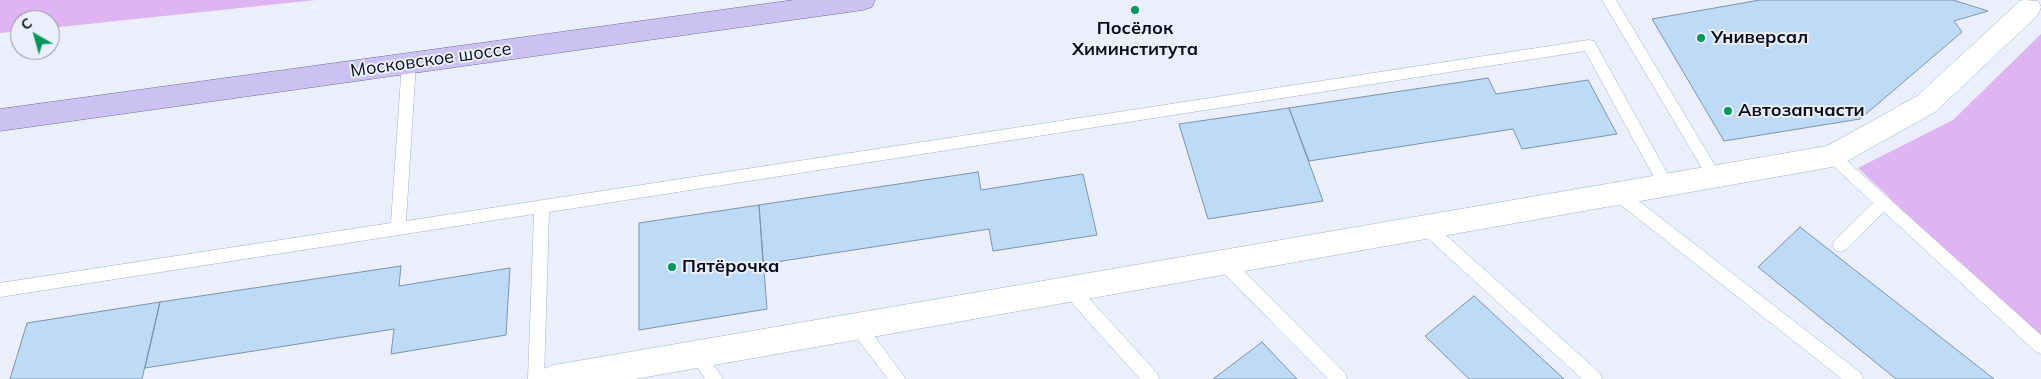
<!DOCTYPE html>
<html>
<head>
<meta charset="utf-8">
<style>
	body { margin:0 }
	#map { position:relative; width:2041px; height:379px; overflow:hidden; background:#eaeffb; font-family:Mulish,sans-serif }
	canvas { display:block }
	.north { position:absolute; left:10px; top:10px; width:50px; height:50px; box-sizing:border-box; background:#eaeffb; border:1px solid #9095a0; border-radius:50%; rotate:322deg; font-size:14px; font-weight:700; line-height:20px; text-align:center; color:#0a0d17 }
	.north::after { content:''; display:block; margin:auto; width:18px; height:22px; background:#00985a; clip-path:polygon(50% 0,100% 100%,50% 72%,0 100%) }
</style>
</head>
<body>
<div id="map">
<canvas width="2041" height="379"></canvas>
<div class="north">С</div>
</div>
<script>
const context = document.querySelector('canvas').getContext('2d');
context.lineJoin = 'round';
function fill(path, color) { context.fillStyle = color; context.fill(path, 'evenodd'); }
const shape = rows => new Path2D(rows.map(r => 'M' + r).join(''));
function strokePath(path, color, width, dash) { context.strokeStyle = color; context.lineWidth = width; context.lineCap = dash ? 'butt' : 'round'; context.setLineDash(dash || []); context.stroke(path); }
function label(font, color, halo, rows, align = 'center') {
  context.font = font + ' Mulish,sans-serif'; context.lineWidth = 4; context.setLineDash([]); context.textBaseline = 'middle'; context.strokeStyle = halo; context.fillStyle = color; for (const [text, x, y, turn = 0] of rows) {
    context.save(); context.translate(x, y); context.rotate((+turn || 0) * Math.PI / 180); context.textAlign = isNaN(turn) ? turn : align; if (halo) context.strokeText(text, 0, 0); context.fillText(text, 0, 0); context.restore();
  }
}
const green = shape([
	[0,0,316,0,50,28,50,20,20,20,20,31,0,33],
	[2041,34,2041,341,1858,168,1953,120]
]);
const building = shape([
	[1760,0,1953,0,1988,11,1954,21,1962,32,1860,119,1724,141,1652,19,1760,0],
	[1488,78,1496,94,1588,80,1617,134,1522,149,1513,129,1309,161,1289,108,1488,78],
	[1289,108,1323,201,1208,219,1179,124,1289,108],
	[978,172,981,190,1083,174,1097,235,993,251,989,229,763,264,759,205,978,172],
	[759,205,767,309,639,330,639,223,759,205],
	[1800,227,1994,379,1896,379,1758,267,1800,227],
	[401,266,399,286,510,268,506,335,391,354,394,329,145,368,160,302,401,266],
	[1474,296,1564,379,1469,379,1425,336,1474,296],
	[160,302,142,379,10,379,27,323,160,302],
	[1262,342,1297,379,1213,379,1262,342]
]);
const lane = shape([
	[1602,0,1616,0,1719,172,1721,176,1719,180,1714,182,1709,180,1602,0],
	[1589,40,1594,41,1671,180,1673,185,1671,190,1666,191,1661,190,1585,51,549,212,544,379,528,379,534,214,0,297,0,283,391,223,402,63,404,59,409,57,414,59,416,63,406,221,1589,40],
	[1832,150,1837,152,2041,335,2041,354,2035,351,1884,212,1845,250,1840,252,1835,250,1832,245,1835,240,1873,203,1827,160,1825,156,1827,152,1832,150],
	[1617,187,1622,188,1861,373,1863,379,1842,379,1612,198,1609,193,1612,188,1617,187],
	[1425,219,1430,221,1600,373,1602,379,1582,379,1420,231,1417,226,1420,221,1425,219],
	[1223,254,1229,256,1345,373,1347,379,1328,379,1217,266,1215,261,1217,256,1223,254],
	[1070,282,1076,284,1157,373,1159,379,1140,379,1064,294,1062,289,1064,284,1070,282],
	[858,320,864,322,906,379,888,379,852,332,850,327,852,322,858,320],
	[698,347,704,350,723,379,705,379,690,355,692,350,698,347]
]);
const street = shape([
	[2024,0,2038,1,2041,7,2038,15,1935,112,1842,164,1832,167,635,379,539,379,543,369,554,365,1827,146,1917,96,2020,1,2024,0]
]);
const primary = shape([
	[794,0,875,0,872,7,863,10,0,131,0,109,794,0]
]);
const markers = [
	[1135,10,5,"#00985a"],
	[1701,38,5,"#00985a"],
	[1728,111,5,"#00985a"],
	[672,267,5,"#00985a"]
];
const poiNames = [
	["Посёлок",1135,29,"center"],
	["Химинститута",1135,50,"center"],
	["Универсал",1711,38],
	["Автозапчасти",1738,111],
	["Пятёрочка",682,267]
];
const streetNames = [
	["Московское шоссе",431,60,-8]
];
fill(green, '#dfb4f2');
fill(building, '#bddaf6');
strokePath(building, '#7c94ab', 1);
strokePath(lane, '#a5afcc', 1);
strokePath(street, '#a5afcc', 1);
strokePath(primary, '#7269a0', 1);
fill(lane, '#fff');
fill(street, '#fff');
fill(primary, '#ccc2f2');
for (const [x, y, r, color] of markers) { const dot = new Path2D(); dot.arc(x, y, r, 0, 2 * Math.PI); context.fillStyle = color; context.fill(dot); strokePath(dot, '#eaeffb', 2); }
label('bold 18px', '#0a0d17', '#eaeffb', poiNames, 'left');
label('18px', '#0a0d17', '#eaeffb', streetNames);
</script>
</body>
</html>
